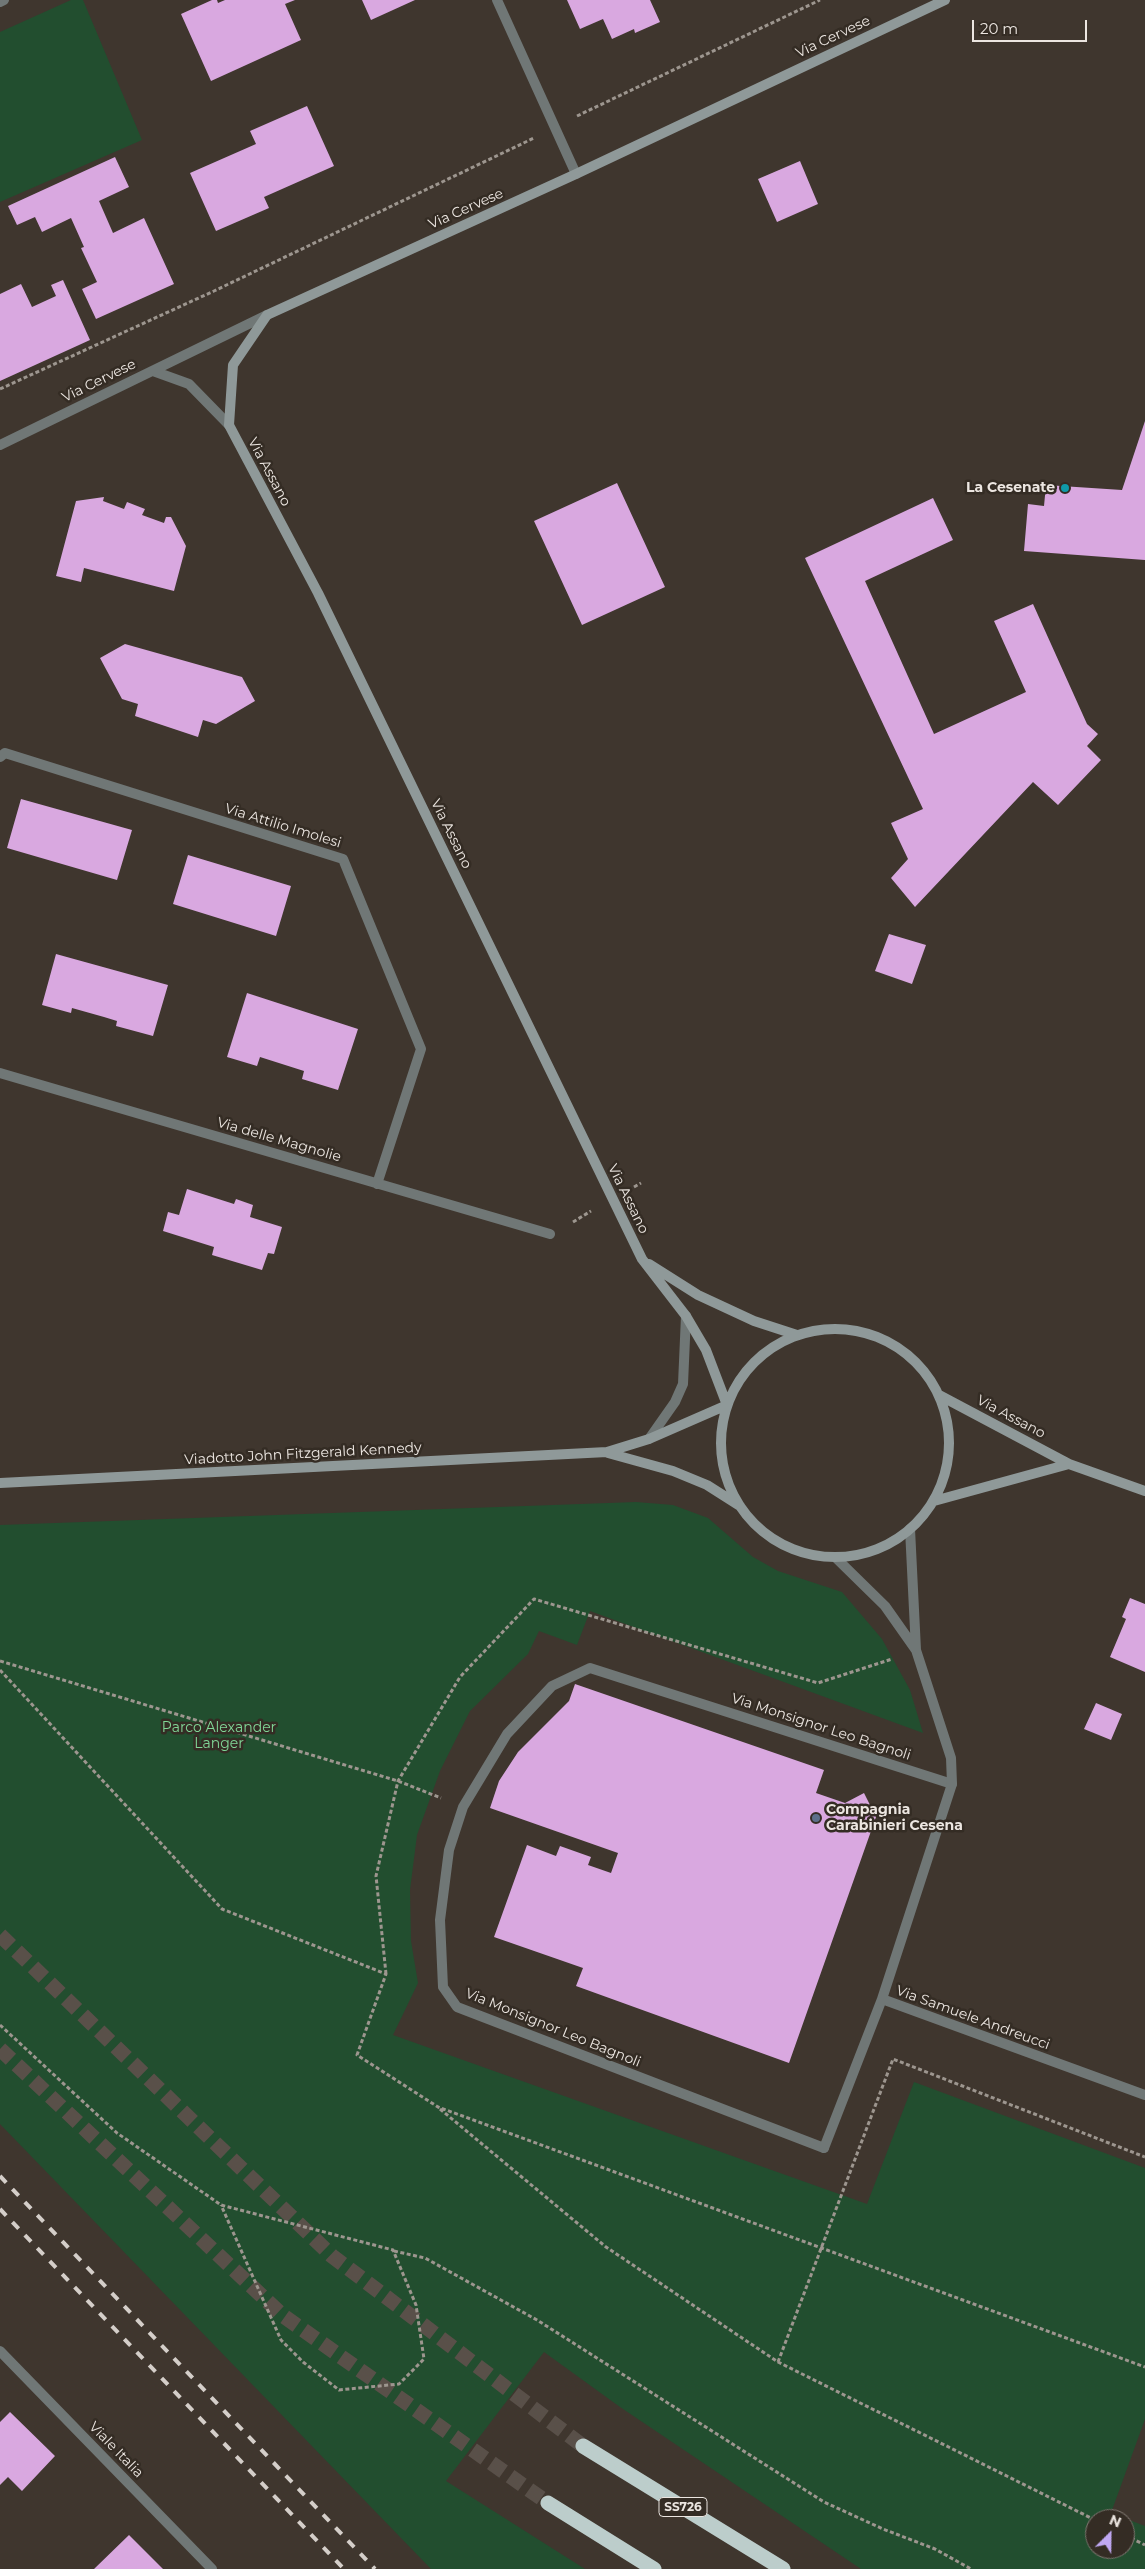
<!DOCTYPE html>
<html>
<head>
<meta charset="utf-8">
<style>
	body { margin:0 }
	#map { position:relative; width:1145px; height:2569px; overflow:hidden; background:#3f362e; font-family:Montserrat,sans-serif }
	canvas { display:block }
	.north { position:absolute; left:1085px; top:2509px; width:50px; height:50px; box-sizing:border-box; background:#342c24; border:1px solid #7e7670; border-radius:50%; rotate:23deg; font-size:14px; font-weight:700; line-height:20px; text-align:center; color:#ece6e1 }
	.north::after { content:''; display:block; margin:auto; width:18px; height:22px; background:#c0a8f3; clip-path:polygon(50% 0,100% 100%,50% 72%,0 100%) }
	.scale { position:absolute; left:972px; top:20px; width:115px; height:22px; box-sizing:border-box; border:2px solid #ece6e1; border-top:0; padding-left:6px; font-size:15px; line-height:18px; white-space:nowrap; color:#ece6e1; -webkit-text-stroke:4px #342c24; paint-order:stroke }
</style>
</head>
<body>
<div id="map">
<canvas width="1145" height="2569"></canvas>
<div class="north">N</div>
<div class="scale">20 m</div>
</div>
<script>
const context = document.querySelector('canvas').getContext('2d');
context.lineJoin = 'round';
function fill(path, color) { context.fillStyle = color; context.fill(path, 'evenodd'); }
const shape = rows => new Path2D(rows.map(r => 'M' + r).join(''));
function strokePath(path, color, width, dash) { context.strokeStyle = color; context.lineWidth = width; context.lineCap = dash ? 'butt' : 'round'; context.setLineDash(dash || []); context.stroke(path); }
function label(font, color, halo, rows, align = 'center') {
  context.font = font + ' Montserrat,sans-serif'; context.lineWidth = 5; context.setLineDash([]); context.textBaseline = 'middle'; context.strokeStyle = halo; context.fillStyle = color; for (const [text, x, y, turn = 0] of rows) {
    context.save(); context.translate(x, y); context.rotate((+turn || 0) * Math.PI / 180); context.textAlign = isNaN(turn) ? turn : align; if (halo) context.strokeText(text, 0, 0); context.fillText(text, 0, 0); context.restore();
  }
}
const green = shape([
	[71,0,83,0,142,140,0,202,0,32],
	[636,1502,673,1505,708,1518,753,1557,778,1571,842,1592,882,1639,910,1690,923,1733,590,1611,577,1645,539,1631,528,1654,470,1711,440,1771,417,1835,410,1890,411,1941,418,1983,393,2035,867,2204,914,2082,1145,2168,1145,2419,1111,2513,1145,2526,1145,2569,861,2569,620,2407,544,2352,446,2481,585,2569,431,2569,0,2124,0,1525],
	[1095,2519,1125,2519,1125,2549,1095,2549]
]);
const building = shape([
	[212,0,217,0,218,3,225,0,295,0,285,4,301,40,211,81,181,14],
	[362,0,415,0,371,20],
	[567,0,650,0,660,22,635,33,634,29,612,39,603,19,580,29],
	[307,106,334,166,264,197,269,208,216,231,190,173,256,144,250,131],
	[115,157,129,187,99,201,113,233,144,218,174,284,96,319,82,289,97,282,81,248,84,247,71,218,42,232,35,217,17,225,8,206],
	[800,161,818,204,777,222,758,179],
	[63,280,90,340,0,381,0,294,21,284,32,307,56,296,51,285],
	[1145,421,1145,560,1024,551,1028,504,1044,506,1046,485,1122,490],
	[617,483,665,587,582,625,534,521],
	[104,497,103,501,124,509,127,502,145,509,142,515,164,523,166,517,171,517,186,546,174,591,84,568,81,582,56,576,76,501],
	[933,498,953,540,865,581,934,734,1026,692,994,621,1033,604,1087,724,1098,734,1087,746,1101,760,1058,805,1033,782,915,907,891,878,908,859,891,823,923,809,805,558],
	[125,644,242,677,255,701,216,724,203,720,198,737,135,716,138,704,122,699,100,658],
	[21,799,132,830,117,880,7,848],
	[188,855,291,886,276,936,173,904],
	[889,934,926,945,912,984,875,971],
	[56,954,168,985,153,1036,116,1026,117,1021,104,1017,72,1008,71,1013,42,1005],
	[247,993,358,1029,338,1090,302,1079,304,1071,260,1057,257,1066,227,1057],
	[187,1189,234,1204,236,1199,253,1205,250,1217,282,1227,274,1254,268,1253,262,1270,212,1255,214,1247,163,1231,168,1212,179,1215],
	[1130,1598,1145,1604,1145,1672,1110,1657,1126,1619,1122,1617],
	[575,1684,824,1770,816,1793,845,1803,864,1793,876,1817,789,2063,576,1986,583,1968,494,1937,527,1845,556,1856,560,1846,591,1857,588,1865,611,1873,618,1853,490,1808,499,1781,518,1752,569,1701],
	[1096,1703,1122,1714,1111,1740,1084,1729],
	[10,2412,55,2456,22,2491,8,2477,0,2485,0,2422],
	[129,2535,163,2569,94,2569]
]);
const highwayTunnel = shape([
	[0,1935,332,2256,583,2446],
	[0,2049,282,2315,548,2503]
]);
const path = shape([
	[577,116,820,0],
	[0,389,214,291,534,138],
	[634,1187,641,1183],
	[573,1222,591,1211],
	[0,1661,398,1781,441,1798],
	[0,1670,222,1909,386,1974,357,2055,438,2107,1145,2367],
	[386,1974,376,1876,398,1781,460,1677,534,1599,818,1683,892,1659],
	[0,2025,117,2133,221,2205,393,2250,416,2305,424,2359,399,2384,339,2390,303,2362,281,2340,221,2205],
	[440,2109,606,2247,778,2362,1095,2520],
	[394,2251,425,2258,537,2320,824,2502,883,2529,935,2549,971,2569],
	[778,2362,893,2059,1145,2157],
	[1125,2535,1145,2545]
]);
const lane = shape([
	[824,2148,457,2007,443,1987,440,1920,449,1850,463,1807,507,1734,552,1686,590,1668,952,1784]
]);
const street = shape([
	[497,0,576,174],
	[0,2,4,0],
	[153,371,189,384,229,425],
	[0,445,267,315],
	[0,757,5,753,343,859,421,1049,377,1184],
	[0,1073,550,1234],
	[649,1439,675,1402,683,1384,686,1316],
	[910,1529,916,1650,951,1758,952,1784,882,1999,1145,2095],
	[835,1557,885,1606,916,1650],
	[824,2148,882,1999],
	[0,2351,212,2569]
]);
const secondary = shape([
	[649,1264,698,1295,754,1321,797,1335],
	'721 1443a114 114 0 1 1 228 0a114 114 0 1 1-228 0Z',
	[939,1395,1069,1464,1145,1491],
	[608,1453,673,1471,707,1485,740,1506],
	[0,1483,607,1452,649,1439,727,1405,706,1350,686,1316,642,1259,318,593,229,425,233,365,267,315,576,174,945,0],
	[934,1501,1069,1464]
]);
const highway = shape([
	[583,2446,783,2569],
	[548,2503,654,2569]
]);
const rail = shape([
	[0,2176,375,2569],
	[0,2209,344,2569]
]);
const markers = [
	[1065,488,5,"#0f9aa8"],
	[816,1818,5,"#5c6f8a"]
];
const shields = [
	[683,2507,48]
];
const shieldNames = [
	["SS726",683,2507]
];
const streetNames = [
	["Via Cervese",833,37,-25],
	["Via Cervese",466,209,-24],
	["Via Cervese",99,381,-26],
	["Via Assano",269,472,62],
	["Via Attilio Imolesi",283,826,17],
	["Via Assano",451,834,64],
	["Via delle Magnolie",279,1140,16],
	["Via Assano",628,1199,64],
	["Via Assano",1011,1417,28],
	["Viadotto John Fitzgerald Kennedy",303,1454,-3],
	["Via Monsignor Leo Bagnoli",821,1727,18],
	["Via Samuele Andreucci",973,2018,20],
	["Via Monsignor Leo Bagnoli",553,2028,22],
	["Viale Italia",116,2450,46]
];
const poiNames = [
	["La Cesenate",1055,488],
	["Compagnia",826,1810,"left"],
	["Carabinieri Cesena",826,1826,"left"]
];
const parkNames = [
	["Parco Alexander",219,1728],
	["Langer",219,1744]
];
fill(green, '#224e2f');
fill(building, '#d9a8e0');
strokePath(highwayTunnel, '#595049', 15, [15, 8]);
strokePath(path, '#9d968f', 3, [4, 2.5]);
strokePath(lane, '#707776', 10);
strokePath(street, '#707776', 10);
strokePath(secondary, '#8f9999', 10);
strokePath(highway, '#bccdcb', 15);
strokePath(rail, '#d4cec9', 4, [9, 9]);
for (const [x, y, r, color] of markers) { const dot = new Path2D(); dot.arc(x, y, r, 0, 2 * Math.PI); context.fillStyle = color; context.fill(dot); strokePath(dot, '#342c24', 2); }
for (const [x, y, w] of shields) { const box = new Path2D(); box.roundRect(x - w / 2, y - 9.5, w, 19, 4); context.fillStyle = '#342c24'; context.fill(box); strokePath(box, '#ece6e1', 1); }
label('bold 12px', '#ece6e1', null, shieldNames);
label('14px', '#ece6e1', '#342c24', streetNames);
label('bold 14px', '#ece6e1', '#342c24', poiNames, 'right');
label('14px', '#80d797', '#342c24', parkNames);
</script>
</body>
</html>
